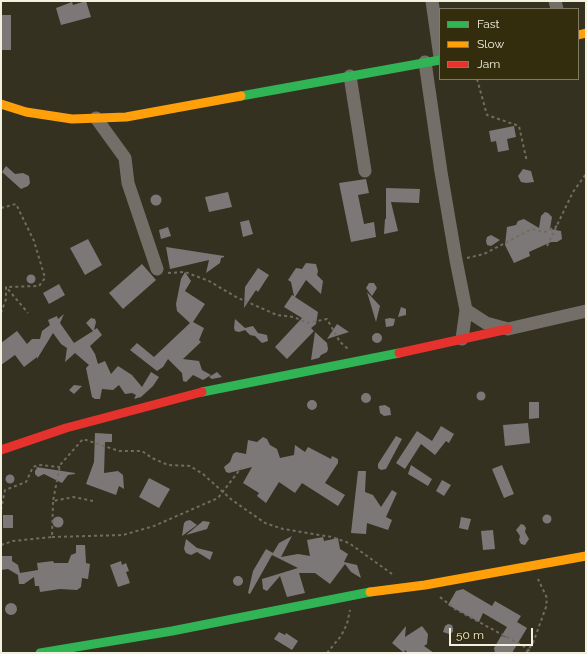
<!DOCTYPE html>
<html>
<head>
<meta charset="utf-8">
<style>
	body { margin:0 }
	#map { position:relative; width:587px; height:654px; overflow:hidden; background:#353120; font-family:Raleway,sans-serif }
	canvas { display:block }
	.frame { position:absolute; inset:0; border:2px solid #f3f0de; pointer-events:none }
	.legend { position:absolute; left:439px; top:8px; width:140px; height:72px; box-sizing:border-box; background:#332d0e; border:1px solid #807b61; margin:0; padding:5px 7px; list-style:none; font-size:12px; color:#f3f0de }
	.legend li { display:flex; align-items:center; gap:8px; height:20px }
	.legend b { width:20px; border:1px solid #807b61 }
	.scale { position:absolute; left:449px; top:628px; width:84px; height:18px; box-sizing:border-box; border:2px solid #f3f0de; border-top:0; padding-left:5px; font-size:12px; line-height:14px; white-space:nowrap; color:#f3f0de; -webkit-text-stroke:3px #332d0e; paint-order:stroke }
</style>
</head>
<body>
<div id="map">
<canvas width="587" height="654"></canvas>
<div class="frame"></div>
<ul class="legend">
<li><b style="height:5px;background:#30b455"></b>Fast</li>
<li><b style="height:5px;background:#ff9f0a"></b>Slow</li>
<li><b style="height:5px;background:#e5322d"></b>Jam</li>
</ul>
<div class="scale">50 m</div>
</div>
<script>
const context = document.querySelector('canvas').getContext('2d');
context.lineJoin = 'round';
function fill(path, color) { context.fillStyle = color; context.fill(path, 'evenodd'); }
const shape = rows => new Path2D(rows.map(r => 'M' + r).join(''));
function strokePath(path, color, width, dash) { context.strokeStyle = color; context.lineWidth = width; context.lineCap = dash ? 'butt' : 'round'; context.setLineDash(dash || []); context.stroke(path); }
const building = shape([
	[86,1,91,17,61,25,56,8,72,2,73,5],
	[1,15,11,15,11,50,1,50],
	[514,126,516,137,507,139,509,150,498,152,496,141,491,142,489,131],
	[6,166,15,174,23,173,29,176,30,183,28,186,21,189,2,172],
	[523,169,531,171,534,182,526,183,521,182,518,176],
	[366,179,369,193,358,195,364,224,374,222,376,237,351,242,339,183],
	[386,188,420,189,419,203,391,202,398,231,384,234,385,219,386,219],
	[228,192,232,207,209,212,205,197],
	'150.5 200a5.5 5.5 0 1 1 11 0a5.5 5.5 0 1 1-11 0Z',
	[545,212,548,213,552,217,550,229,561,231,562,239,557,242,551,242,529,252,530,256,514,263,505,245,507,227,516,225,518,221,524,219,539,228,541,216],
	[249,220,253,234,243,237,240,222],
	[168,227,171,236,161,239,159,230],
	[491,235,500,240,491,246,487,245,486,241,487,237],
	[88,239,102,265,85,275,70,248],
	[166,247,224,256,224,257,221,258,220,263,206,273,209,260,170,269],
	[306,263,316,264,318,271,317,275,323,281,321,294,306,280,295,297,318,312,316,324,311,328,314,331,287,359,275,347,302,318,284,307,292,295,294,296,291,282,288,280,296,268,302,269],
	[142,264,156,280,123,309,109,293],
	[258,268,269,275,258,292,256,290,244,308,245,287],
	[185,272,191,281,185,291,205,304,193,322,204,328,199,340,201,342,183,359,199,361,202,370,211,375,203,380,193,375,186,382,183,381,182,373,168,359,163,367,157,371,130,350,137,343,154,357,190,323,177,311,176,304,181,279],
	'26.5 279a4.5 4.5 0 1 1 9 0a4.5 4.5 0 1 1-9 0Z',
	[369,283,374,283,377,288,372,296,366,288],
	[59,284,65,295,49,304,43,293],
	[367,292,380,306,376,322],
	[401,307,406,309,406,315,398,317],
	[64,314,60,323,74,343,93,331,86,323,91,318,95,319,96,322,94,330,97,328,102,335,90,346,95,354,98,364,105,361,111,374,118,366,132,375,142,387,151,372,159,377,153,386,141,397,134,399,136,395,132,393,125,394,119,385,113,390,102,389,100,399,95,399,92,397,86,368,89,365,75,353,65,362,67,348,61,344,53,333,37,359,37,357,24,367,15,355,1,365,1,343,17,331,27,344,32,339,40,339,42,331,50,325,48,320,57,316,58,319],
	[390,318,395,319,394,324,393,326,386,327,385,319],
	[235,319,245,328,253,326,258,333,267,335,268,341,262,343,255,336,250,335,245,330,239,332,235,331,234,328],
	[337,324,349,332,327,339],
	[315,332,327,343,328,349,327,352,321,355,319,358,311,360],
	'372 338a5 5 0 1 1 10 0a5 5 0 1 1-10 0Z',
	[217,372,222,377,212,379,209,377],
	[74,385,82,386,74,394,69,390],
	'476.5 396a4.5 4.5 0 1 1 9 0a4.5 4.5 0 1 1-9 0Z',
	'361 398a5 5 0 1 1 10 0a5 5 0 1 1-10 0Z',
	'307 405a5 5 0 1 1 10 0a5 5 0 1 1-10 0Z',
	[529,402,539,402,539,418,529,419],
	[385,405,390,408,391,415,384,416,380,413,379,406],
	[528,423,530,443,505,446,503,425],
	[441,426,454,434,449,443,446,441,435,455,421,444,405,469,396,463,417,431,432,441],
	[95,433,112,434,112,442,105,442,104,473,118,471,123,475,124,489,119,486,116,495,86,484,94,462],
	[396,436,402,439,386,469,381,470,378,468,378,464],
	[263,437,267,439,270,445,277,449,280,458,294,455,295,445,305,452,308,447,331,459,332,456,338,459,338,463,325,483,345,495,338,506,302,483,295,493,279,482,266,503,257,496,259,493,243,483,252,467,229,473,226,472,224,467,230,462,233,454,236,452,246,454,248,440,257,442],
	[411,465,432,479,428,486,408,474],
	[502,465,514,494,504,498,492,469],
	[36,467,75,473,75,474,68,475,62,483,44,474,38,477,35,474,35,471,37,468],
	[358,471,366,471,365,492,373,495,381,507,392,490,397,493,386,517,392,520,388,530,367,523,366,534,351,533],
	'5.5 479a4.5 4.5 0 1 1 9 0a4.5 4.5 0 1 1-9 0Z',
	[149,478,170,489,159,508,139,497],
	[442,480,451,485,444,496,436,491],
	'542.5 519a4.5 4.5 0 1 1 9 0a4.5 4.5 0 1 1-9 0Z',
	[3,515,13,515,13,528,3,528],
	'52.5 522a5.5 5.5 0 1 1 11 0a5.5 5.5 0 1 1-11 0Z',
	[461,517,471,519,468,530,459,528],
	[190,520,197,525,182,536,184,523,186,521],
	[203,521,210,522,207,529,186,535],
	[521,524,524,525,526,528,525,532,529,539,525,545,521,544,519,540,520,536,516,530],
	[493,530,495,549,483,550,481,531],
	[292,536,281,557,298,554,310,556,307,540,323,537,324,541,338,538,340,549,348,554,344,562,357,565,361,578,351,572,345,564,330,584,315,573,299,573,305,593,287,597,280,576,267,591,263,589,262,579,298,568,272,555,250,594,248,593,253,571,266,549,273,553,279,543],
	[186,539,197,548,213,552,210,560,197,552,191,555,186,553,184,549],
	[76,545,85,545,86,563,90,564,88,579,82,578,81,587,77,590,60,589,40,592,39,586,35,586,34,577,24,584,19,584,18,575,8,569,1,570,1,556,12,556,12,561,18,565,20,573,38,570,37,563,53,561,54,563,68,563,71,555,76,553],
	[121,561,122,565,126,563,129,571,126,572,130,583,118,587,110,565],
	'233 581a5 5 0 1 1 10 0a5 5 0 1 1-10 0Z',
	[463,589,492,606,495,601,521,616,517,622,527,628,512,653,495,653,494,648,501,636,507,637,502,635,507,627,483,613,479,622,448,605,456,591],
	'5 609a6 6 0 1 1 12 0a6 6 0 1 1-12 0Z',
	[448,624,452,625,453,628,453,632,449,634,443,632,445,626],
	[406,626,405,637,422,626,428,634,427,644,424,646,434,653,408,653,405,650,404,653,392,643],
	[279,632,285,635,286,633,298,641,292,650,274,639]
]);
const path = shape([
	[477,79,487,115,519,126,527,162],
	[1,208,16,204,34,241,45,278,39,286,6,287],
	[547,246,573,192,586,174],
	[467,258,484,254,532,229,545,232,557,226],
	[168,273,185,272,209,281,236,297,277,315,294,317,307,323,327,319,340,342,348,349],
	[1,313,6,299,6,287,28,313],
	[93,501,74,497,53,501,60,465,83,439,119,451,142,451,152,458,168,465,190,466,203,474,232,500,265,523,283,529,332,537,349,543,392,574],
	[1,510,5,490,26,482,33,467,39,465,60,467],
	[52,537,123,535,154,526,218,498,241,468],
	[1,545,13,541,52,537,53,502],
	[440,597,455,609,525,647,532,653],
	[327,653,341,636,347,624,350,610],
	[526,653,533,643,546,607,547,598,538,579]
]);
const street = shape([
	[432,1,440,57],
	[555,1,557,9],
	[425,62,441,172,456,260,466,310,486,323,508,329,586,311],
	[350,76,365,171],
	[96,118,125,158,128,183,157,269],
	[462,339,466,310]
]);
const fast = shape([
	[241,96,440,60],
	[202,392,399,353],
	[40,653,172,631,370,592]
]);
const slow = shape([
	[578,35,586,33],
	[1,104,26,112,72,119,126,117,241,96],
	[370,592,425,585,586,556]
]);
const jam = shape([
	[399,353,508,329],
	[1,450,66,428,202,392]
]);
fill(building, '#7d7878');
strokePath(path, '#706c64', 2, [3, 3]);
strokePath(street, '#746e69', 13);
strokePath(fast, '#30b455', 9);
strokePath(slow, '#ff9f0a', 9);
strokePath(jam, '#e5322d', 9);
</script>
</body>
</html>
